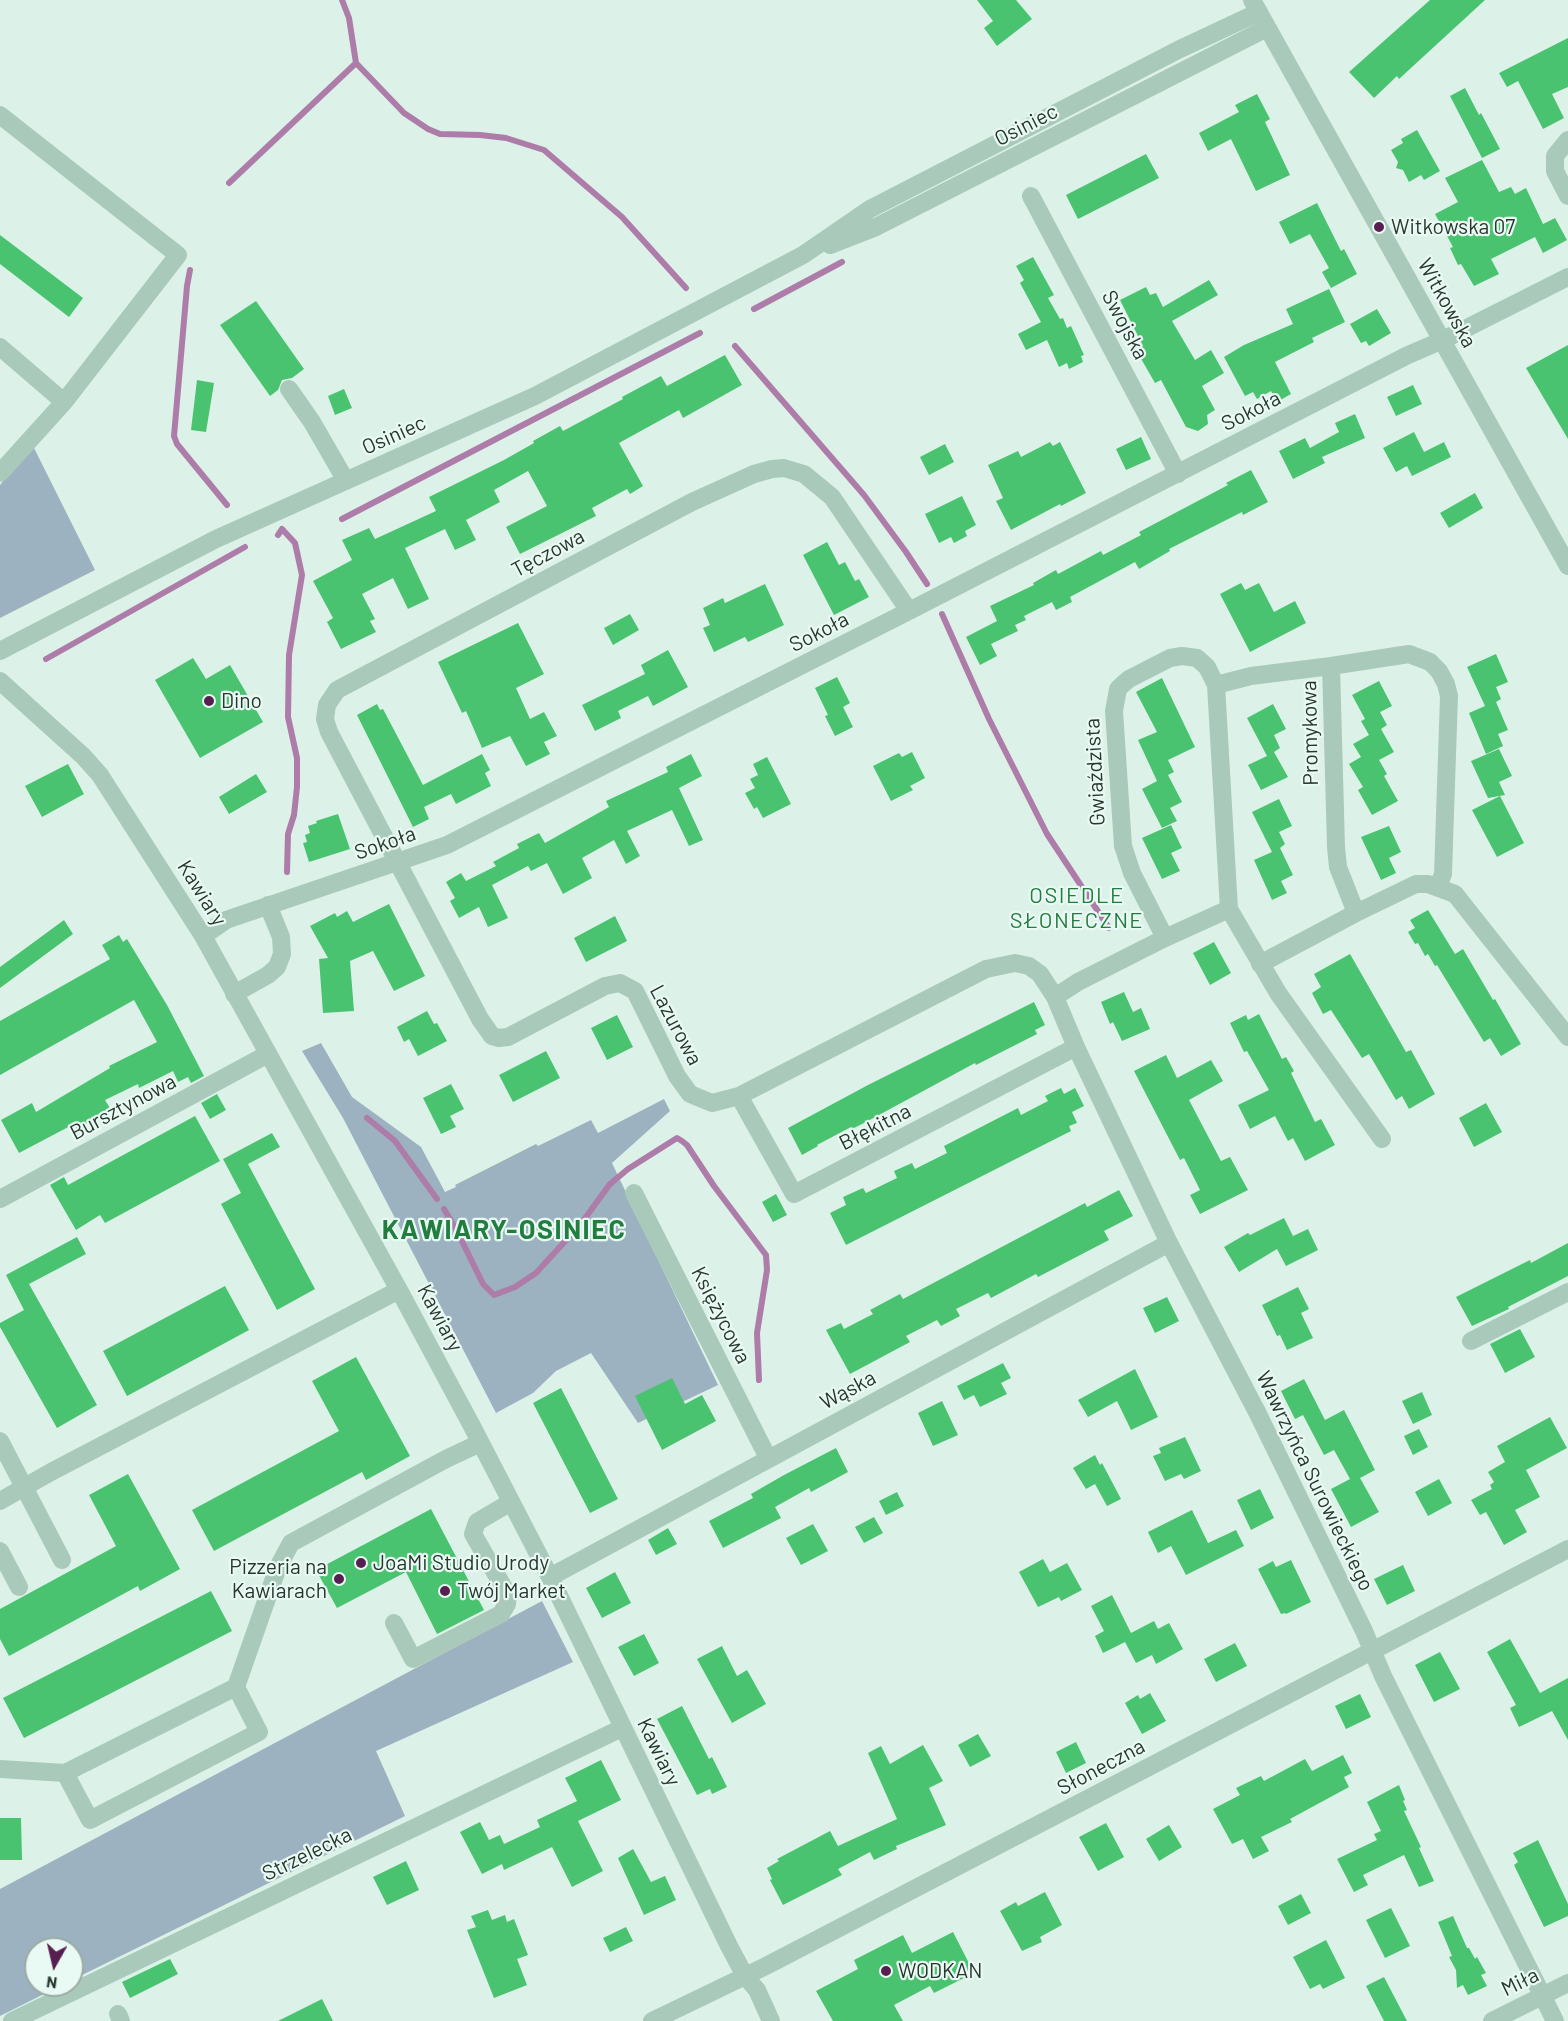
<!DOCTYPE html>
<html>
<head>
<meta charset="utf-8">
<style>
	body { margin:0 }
	#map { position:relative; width:1568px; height:2021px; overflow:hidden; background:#dcf2e9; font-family:Barlow,sans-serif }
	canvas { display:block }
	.north { position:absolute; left:24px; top:1937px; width:60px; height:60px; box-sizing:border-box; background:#e9f9f3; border:2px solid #9caba4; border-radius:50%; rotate:188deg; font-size:16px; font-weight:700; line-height:24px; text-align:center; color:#28372e }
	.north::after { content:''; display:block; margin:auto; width:21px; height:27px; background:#571f50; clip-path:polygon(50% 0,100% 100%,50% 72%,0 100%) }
</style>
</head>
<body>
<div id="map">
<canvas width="1568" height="2021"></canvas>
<div class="north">N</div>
</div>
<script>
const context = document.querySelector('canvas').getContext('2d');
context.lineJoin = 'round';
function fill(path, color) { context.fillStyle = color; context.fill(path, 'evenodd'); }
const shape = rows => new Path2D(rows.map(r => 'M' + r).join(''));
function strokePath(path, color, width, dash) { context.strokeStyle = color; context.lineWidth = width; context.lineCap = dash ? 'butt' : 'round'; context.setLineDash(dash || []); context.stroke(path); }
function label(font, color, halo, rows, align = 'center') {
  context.font = font + ' Barlow,sans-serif'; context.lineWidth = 4.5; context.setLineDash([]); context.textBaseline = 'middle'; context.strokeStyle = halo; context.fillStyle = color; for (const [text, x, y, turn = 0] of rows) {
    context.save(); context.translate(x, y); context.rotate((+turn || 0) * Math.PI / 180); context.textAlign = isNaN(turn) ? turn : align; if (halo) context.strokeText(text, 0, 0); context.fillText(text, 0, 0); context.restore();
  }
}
const green = shape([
	[32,444,95,570,0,618,0,485],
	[321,1043,352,1097,421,1147,445,1192,456,1187,455,1185,536,1144,538,1146,591,1120,598,1133,664,1099,670,1111,612,1163,718,1385,638,1423,591,1353,556,1371,533,1393,496,1413,343,1118,302,1051],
	[542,1601,573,1662,376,1751,405,1816,72,1980,72,1949,36,1949,36,1985,62,1985,0,2016,0,1889]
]);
const stream = shape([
	[356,63,404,113,428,129,440,134,480,135,506,138,544,150,622,217,686,288],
	[229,183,356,63,349,18,342,0],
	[190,270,187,286,174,436,177,444,227,505],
	[754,309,842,262],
	[735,346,864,495,906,552,927,584],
	[342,519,700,333],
	[278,535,282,529,295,543,302,575,289,655,288,717,297,758,297,787,294,815,288,834,287,872],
	[942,614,989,719,1047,834,1109,928],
	[46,659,245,547],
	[367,1118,395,1141,437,1199],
	[444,1209,456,1229,483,1284,494,1295,515,1287,536,1273,580,1225,610,1184,628,1169,677,1138,682,1141,687,1145,714,1186,766,1255,767,1270,757,1333,759,1380]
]);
const building = shape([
	[977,0,1016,0,1032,19,997,46,984,28,993,21],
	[1430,0,1485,0,1399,79,1397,76,1374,98,1349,72],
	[1568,38,1568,87,1552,94,1564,118,1543,129,1518,81,1507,87,1499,73],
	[1465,88,1479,115,1481,113,1500,149,1482,158,1450,96],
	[1257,94,1270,119,1265,122,1290,175,1256,191,1231,139,1208,151,1199,133,1239,112,1235,105],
	[1417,130,1440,171,1424,180,1421,175,1409,182,1403,170,1396,168,1398,162,1391,150,1403,143,1401,139],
	[1146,154,1159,178,1078,219,1066,195],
	[1482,160,1499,192,1511,187,1515,194,1526,188,1543,224,1555,218,1567,240,1543,253,1535,237,1491,259,1499,274,1474,286,1461,264,1458,265,1450,248,1453,247,1435,214,1458,202,1445,178],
	[1317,203,1341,251,1344,249,1357,274,1331,288,1322,272,1329,268,1310,234,1290,244,1279,222],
	[0,235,83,298,69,317,0,264],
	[1033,257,1054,295,1048,298,1060,319,1063,318,1067,328,1071,326,1084,355,1081,356,1083,362,1069,369,1067,363,1059,367,1047,340,1026,350,1018,334,1041,322,1020,283,1024,280,1016,266],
	[1209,280,1218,295,1172,321,1195,360,1211,350,1224,373,1202,386,1215,410,1207,415,1208,424,1198,431,1186,427,1161,380,1155,383,1136,350,1143,346,1120,300,1146,287,1150,295,1156,293,1163,307],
	[1329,289,1345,322,1312,338,1314,342,1275,362,1291,394,1277,402,1271,391,1257,399,1253,392,1245,396,1224,357,1244,345,1293,324,1286,309],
	[256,301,304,369,292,378,282,380,278,390,270,396,220,325],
	[1377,309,1391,333,1369,346,1366,341,1361,343,1350,324],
	[1568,345,1568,439,1526,368],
	[725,355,742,385,683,418,679,410,619,443,643,486,630,494,627,489,592,508,596,516,520,554,506,527,547,506,528,471,494,490,500,502,466,520,476,540,455,550,445,529,405,548,429,599,408,609,393,578,362,594,375,619,370,621,376,632,341,649,327,622,333,618,313,581,352,560,342,540,369,528,375,539,436,511,429,497,504,460,534,443,533,441,560,426,563,431,623,399,622,397,661,376,667,386],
	[197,380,214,383,206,432,191,430],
	[1413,385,1422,404,1396,416,1387,397],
	[344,389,352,408,335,415,328,396],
	[1355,414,1365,438,1322,457,1325,463,1293,479,1279,451,1305,438,1310,448,1339,432,1335,423],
	[1414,432,1424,452,1444,442,1451,457,1412,476,1407,466,1396,472,1383,448],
	[1141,437,1151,459,1126,470,1116,449],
	[1050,442,1053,446,1060,442,1086,493,1061,506,1060,504,1011,530,996,501,1003,498,988,465,1018,451,1021,457],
	[945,444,954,462,929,475,920,457],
	[1251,470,1268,502,1243,515,1242,512,1169,549,1170,551,1139,569,1135,562,1070,597,1072,602,1056,610,1052,602,1024,616,1026,620,1015,625,1018,631,991,644,997,656,980,665,966,637,997,621,990,606,1034,585,1033,583,1056,570,1058,574,1101,551,1103,555,1141,535,1139,532,1228,485,1226,483],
	[1475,493,1483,508,1449,528,1440,513],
	[962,496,976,525,965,531,967,536,954,543,951,537,939,543,925,514],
	[827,542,839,565,845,562,855,581,859,579,869,597,834,615,803,555],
	[1241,583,1245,590,1259,583,1274,612,1295,601,1306,623,1250,652,1220,594],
	[765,584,784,625,748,642,745,637,714,652,703,628,710,625,703,608,723,598,725,603],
	[630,614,639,630,613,645,604,628],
	[518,623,544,674,516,688,530,719,544,712,557,736,544,742,550,754,526,766,510,736,482,748,466,711,462,713,438,662],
	[668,650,688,687,653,706,648,696,618,711,621,718,595,731,582,705,645,674,641,665],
	[1496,654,1508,682,1496,687,1501,699,1496,702,1508,730,1498,734,1503,746,1486,754,1469,713,1485,706,1467,667],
	[193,658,206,679,230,665,263,722,200,758,155,680],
	[837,677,850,703,843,707,853,727,835,736,825,716,828,715,815,688],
	[1162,678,1195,747,1168,760,1174,772,1168,775,1182,802,1170,808,1177,821,1162,828,1142,789,1157,781,1138,740,1157,732,1136,692],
	[1379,681,1392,706,1380,712,1387,725,1381,729,1394,752,1379,760,1387,774,1384,776,1398,801,1372,815,1358,790,1363,787,1349,764,1361,757,1353,744,1369,735,1361,721,1365,719,1352,695],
	[377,704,380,710,383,709,423,785,482,754,490,770,485,773,491,786,456,804,451,794,424,807,429,819,413,827,357,715],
	[1273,704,1286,729,1274,735,1280,748,1274,752,1288,777,1261,790,1248,765,1267,756,1247,718],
	[1499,749,1512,776,1499,782,1505,795,1488,798,1471,761],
	[912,752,925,778,910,786,913,790,891,801,873,766,899,753,902,757],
	[691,754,702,776,679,788,703,840,689,846,672,810,627,831,640,856,626,864,614,840,582,858,592,878,563,894,547,863,531,871,528,866,492,885,508,918,488,927,479,907,459,918,450,901,455,898,446,882,461,873,466,881,496,866,493,862,519,848,517,844,539,833,545,843,609,807,606,801,668,772,666,767],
	[767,757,791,804,763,818,757,807,754,809,745,793,755,788,750,779,758,775,753,764],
	[68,764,84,794,42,817,25,786],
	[256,774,267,792,229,814,219,797],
	[1500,796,1524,843,1497,857,1472,810],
	[1279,799,1292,826,1279,832,1285,844,1280,848,1293,875,1281,881,1287,893,1272,900,1254,860,1272,852,1252,812],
	[338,814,350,849,309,862,303,843,307,842,305,835,310,833,308,826,317,823,316,821],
	[1171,825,1182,848,1171,853,1180,871,1162,879,1142,838],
	[1389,826,1401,852,1389,858,1396,873,1381,880,1361,837],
	[389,904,425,976,394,991,373,951,350,961,354,1011,323,1013,319,959,328,958,310,926,335,913,337,917,347,911,353,922],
	[1428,910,1455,954,1463,949,1493,1000,1495,999,1521,1044,1501,1056,1490,1038,1484,1042,1437,965,1435,966,1428,954,1425,956,1418,943,1415,944,1408,932,1415,928,1410,920],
	[615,916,627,941,586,962,574,938],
	[64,920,73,934,0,988,0,967],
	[119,935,123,942,127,939,167,1005,204,1076,191,1083,188,1077,178,1082,173,1071,139,1088,138,1084,105,1100,111,1110,77,1129,74,1124,19,1153,1,1120,32,1103,36,1112,110,1068,109,1066,157,1042,134,1000,0,1075,0,1021,110,959,102,945],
	[1214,942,1231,973,1210,985,1193,953],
	[1350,954,1406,1052,1411,1050,1435,1094,1409,1109,1402,1096,1396,1100,1369,1054,1362,1058,1331,1010,1323,1014,1312,993,1321,987,1314,974],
	[1124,992,1133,1012,1141,1008,1150,1029,1122,1041,1113,1022,1110,1024,1101,1002],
	[1034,1002,1045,1025,1035,1030,1037,1034,976,1065,975,1063,866,1122,852,1129,851,1127,817,1145,818,1146,802,1155,788,1128,868,1085],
	[427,1011,434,1024,437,1023,447,1041,418,1056,409,1039,404,1042,397,1027],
	[1259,1014,1282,1059,1286,1057,1294,1071,1291,1073,1315,1122,1321,1119,1335,1145,1305,1161,1293,1138,1288,1141,1275,1116,1250,1129,1238,1105,1269,1090,1247,1051,1244,1052,1230,1023,1246,1015,1248,1020],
	[617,1015,633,1047,607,1060,591,1028],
	[546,1051,560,1078,513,1102,499,1075],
	[1166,1055,1177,1078,1211,1060,1223,1081,1189,1100,1221,1161,1230,1157,1248,1190,1200,1214,1190,1195,1200,1190,1184,1158,1180,1160,1134,1071],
	[451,1084,464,1109,450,1116,456,1127,441,1134,423,1098],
	[1061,1088,1064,1094,1075,1088,1084,1106,1072,1112,1077,1123,1069,1126,1071,1131,846,1245,830,1213,846,1205,843,1197,863,1188,866,1193,897,1178,894,1171,912,1163,915,1169,947,1153,944,1146,1018,1108,1021,1115,1048,1101,1045,1096],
	[217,1094,226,1110,210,1119,201,1103],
	[1486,1103,1502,1132,1474,1147,1459,1118],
	[195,1116,220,1161,105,1223,100,1215,76,1230,50,1185,64,1177,68,1185],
	[272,1133,280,1147,248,1164,315,1289,277,1310,221,1204,241,1193,223,1159],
	[1119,1190,1133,1216,1104,1231,1109,1240,1038,1277,1036,1274,991,1298,988,1293,956,1309,960,1316,941,1326,937,1320,906,1336,910,1342,850,1374,826,1330,841,1323,844,1329,873,1314,870,1310,900,1294,903,1299,1085,1203,1087,1207],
	[776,1194,787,1215,773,1222,762,1202],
	[1284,1218,1293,1236,1308,1229,1318,1250,1286,1266,1277,1249,1239,1272,1224,1247,1248,1233,1250,1235],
	[77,1237,86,1254,29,1284,97,1405,57,1428,0,1327,0,1323,24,1310,6,1275],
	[1568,1243,1568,1276,1508,1307,1509,1309,1472,1326,1456,1297,1530,1260,1531,1263],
	[225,1286,249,1330,127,1396,103,1351],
	[1298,1287,1309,1309,1301,1313,1313,1338,1287,1350,1280,1335,1277,1336,1262,1305],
	[1167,1297,1179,1321,1155,1333,1143,1308],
	[1520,1329,1535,1357,1505,1373,1490,1344],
	[356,1357,410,1456,366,1480,362,1472,214,1551,192,1510,339,1431,312,1381],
	[1003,1363,1011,1378,1001,1383,1007,1394,980,1407,974,1395,964,1400,957,1386],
	[1135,1369,1158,1417,1131,1430,1117,1401,1088,1417,1078,1400],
	[672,1378,685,1404,702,1395,716,1421,662,1450,635,1396],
	[1304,1379,1325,1420,1344,1410,1375,1470,1360,1478,1379,1512,1351,1527,1331,1489,1350,1479,1334,1450,1324,1455,1303,1415,1295,1419,1281,1391],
	[561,1388,618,1499,590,1513,533,1403],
	[1422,1392,1432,1415,1413,1424,1402,1401],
	[942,1401,958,1435,933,1446,918,1413],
	[1550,1417,1567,1448,1526,1470,1540,1497,1515,1510,1527,1532,1504,1545,1486,1512,1480,1515,1471,1500,1492,1489,1490,1485,1494,1482,1488,1472,1505,1462,1497,1446],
	[1419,1429,1428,1447,1413,1455,1404,1436],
	[1185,1437,1201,1471,1184,1479,1181,1474,1165,1481,1153,1456,1161,1453,1159,1448],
	[836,1448,848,1472,811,1492,809,1488,775,1507,781,1518,723,1548,709,1521,753,1498,751,1494,784,1475],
	[1095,1455,1100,1465,1102,1463,1121,1499,1107,1506,1095,1484,1086,1489,1073,1468],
	[128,1474,180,1569,140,1591,138,1586,9,1656,0,1639,0,1609,116,1546,89,1495],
	[1439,1479,1452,1503,1428,1516,1415,1492],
	[1260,1489,1274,1518,1251,1530,1237,1500],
	[897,1492,904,1506,886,1515,879,1501],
	[431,1509,484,1610,437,1634,406,1572,337,1608,316,1570],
	[1192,1510,1208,1543,1236,1530,1244,1546,1186,1575,1171,1546,1158,1553,1148,1532],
	[874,1517,883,1533,864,1543,855,1527],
	[813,1524,828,1551,801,1565,786,1538],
	[668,1528,677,1544,656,1555,648,1540],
	[1043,1559,1050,1572,1067,1563,1082,1590,1061,1601,1059,1597,1038,1607,1019,1572],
	[1291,1560,1311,1602,1286,1614,1285,1613,1281,1614,1258,1569,1273,1561,1276,1567],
	[1403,1565,1415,1591,1387,1605,1374,1579],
	[615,1572,631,1603,602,1618,586,1588],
	[211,1591,232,1631,24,1738,3,1698],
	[1112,1595,1131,1633,1154,1621,1158,1629,1169,1623,1183,1649,1156,1664,1152,1655,1136,1663,1125,1642,1103,1653,1095,1636,1104,1631,1091,1606],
	[644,1634,659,1663,634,1676,618,1647],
	[1510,1639,1540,1693,1568,1678,1568,1740,1552,1711,1519,1727,1510,1708,1516,1705,1487,1652],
	[1235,1643,1247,1666,1216,1682,1204,1659],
	[722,1646,737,1676,747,1670,766,1704,732,1723,697,1659],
	[1440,1652,1460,1689,1434,1702,1415,1665],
	[1150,1693,1166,1721,1142,1734,1125,1703,1138,1695,1140,1699],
	[1360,1694,1371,1717,1346,1729,1335,1706],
	[682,1706,709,1759,712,1757,727,1787,712,1794,710,1789,697,1795,657,1719],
	[978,1734,991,1756,970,1767,958,1745],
	[1076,1742,1086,1763,1066,1773,1056,1752],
	[923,1745,943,1781,929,1788,946,1825,896,1846,897,1849,874,1860,870,1852,838,1869,842,1875,783,1905,770,1880,772,1879,767,1868,779,1861,777,1859,830,1831,838,1846,897,1819,868,1753,881,1746,890,1764],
	[1343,1755,1352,1773,1344,1777,1349,1787,1290,1819,1292,1822,1261,1837,1269,1851,1253,1859,1243,1839,1232,1844,1213,1809,1240,1795,1236,1788,1261,1776,1264,1781,1305,1759,1312,1771],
	[601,1760,621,1800,578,1821,603,1871,572,1887,552,1847,504,1870,502,1864,482,1874,460,1832,480,1822,489,1840,500,1835,504,1844,540,1827,537,1820,577,1801,565,1778],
	[1399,1785,1405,1800,1403,1801,1407,1810,1404,1811,1421,1847,1419,1848,1434,1881,1419,1887,1404,1855,1363,1875,1368,1885,1354,1892,1337,1859,1377,1840,1374,1834,1381,1831,1367,1802],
	[0,1818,21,1818,22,1860,0,1860],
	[1106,1823,1124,1857,1098,1871,1079,1837],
	[1169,1825,1182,1847,1159,1861,1146,1839],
	[1538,1840,1568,1904,1568,1916,1544,1927,1514,1865,1518,1862,1513,1853],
	[633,1849,651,1882,665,1876,676,1900,644,1915,618,1858],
	[406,1861,419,1890,387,1905,373,1877],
	[1045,1892,1062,1925,1040,1937,1042,1942,1022,1951,1000,1911,1016,1902,1018,1906],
	[1301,1894,1311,1913,1288,1925,1278,1906],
	[1391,1908,1410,1946,1385,1958,1366,1920],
	[488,1910,492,1920,505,1915,507,1922,514,1919,528,1955,517,1959,527,1985,494,1998,467,1930,476,1927,471,1916],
	[1453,1916,1467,1948,1469,1948,1475,1959,1477,1957,1486,1973,1481,1975,1487,1986,1468,1995,1463,1985,1457,1988,1456,1970,1449,1957,1452,1956,1438,1922],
	[626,1927,633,1941,610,1952,603,1938],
	[953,1932,974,1973,934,1993,930,1986,894,2005,903,2021,833,2021,816,1991,858,1969,854,1960,903,1935,912,1953],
	[1326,1940,1345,1978,1323,1989,1320,1984,1310,1989,1293,1957],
	[170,1959,178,1974,130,1998,122,1982],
	[1384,1977,1407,2021,1384,2021,1366,1986],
	[322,1999,333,2021,278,2021]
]);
const minor = shape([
	[1252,0,1568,566],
	[0,115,178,255,64,402],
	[1568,140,1555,156,1555,171,1568,196],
	[1031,196,1178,474],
	[830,245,876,227,1267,28],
	[0,347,64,402,0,473],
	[289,389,312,422,346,481],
	[909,611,832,497,804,474,784,468,772,469,754,474,692,502,337,690,327,705,325,719,329,732,480,1019,492,1036,499,1038,508,1037,605,986,620,983,635,991,677,1076,690,1094,712,1103,739,1096,986,969,1015,963,1029,966,1040,974,1055,997,1076,1047,1169,1243,1258,1414,1364,1631,1383,1676,1555,2021],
	[0,651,216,539,535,396,803,255,870,209,1178,50,1259,12],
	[0,681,83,756,100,775,203,936,399,1290,473,1428,550,1577,729,1946,745,1976,757,1990,771,2021],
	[1216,685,1251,676,1331,666],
	[1356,913,1338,867,1336,847,1331,666,1409,654,1430,662,1439,671,1446,684,1449,696,1443,874,1438,887],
	[203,936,226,920,447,845,909,611,1408,355,1443,340,1568,277],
	[1165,938,1132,873,1123,846,1114,711,1118,689,1122,685,1129,679,1170,658,1182,656,1197,658,1207,667,1216,685,1229,909],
	[1260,964,1356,913,1416,884,1428,884,1455,894,1568,1037],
	[234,994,268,975,277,967,282,954,281,937,268,905],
	[1055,997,1078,982,1165,938,1229,909,1278,993,1382,1139],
	[739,1096,794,1194,1076,1047],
	[634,1193,768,1458],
	[0,1199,268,1054],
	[1471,1341,1568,1292],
	[0,1441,62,1560],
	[0,1501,51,1472,399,1290],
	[0,1551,19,1587],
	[550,1577,1169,1243],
	[394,1623,413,1659,501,1614,507,1604,508,1595,473,1534,477,1522,511,1502],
	[0,1769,65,1773,236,1687,278,1567,291,1543,446,1459,480,1443],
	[65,1773,90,1820,259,1732,236,1687],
	[118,2014,121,2021],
	[12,2021,622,1728],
	[652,2021,766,1966,1568,1549],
	[1492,2021,1568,1983]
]);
const markers = [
	[1379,227,6,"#571f50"],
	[209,701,6,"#571f50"],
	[361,1563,6,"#571f50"],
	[339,1579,6,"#571f50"],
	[445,1591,6,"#571f50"],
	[886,1971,6,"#571f50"]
];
const streetNames = [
	["Osiniec",1026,125,-27],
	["Witkowska",1447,303,61],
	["Swojska",1125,325,62],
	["Sokoła",1251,411,-27],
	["Osiniec",394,435,-24],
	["Tęczowa",548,553,-28],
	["Sokoła",819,632,-27],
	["Promykowa",1310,733,-91],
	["Gwiaździsta",1095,772,-93],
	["Sokoła",385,843,-19],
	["Kawiary",202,893,58],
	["Lazurowa",676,1025,62],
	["Bursztynowa",123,1107,-28],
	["Błękitna",875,1127,-27],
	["Księżycowa",721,1315,63],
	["Kawiary",440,1318,62],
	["Wąska",848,1390,-28],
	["Wawrzyńca Surowieckiego",1315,1481,64],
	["Kawiary",659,1752,64],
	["Słoneczna",1101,1767,-28],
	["Strzelecka",307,1854,-26],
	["Miła",1520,1982,-26]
];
const poiNames = [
	["Witkowska 07",1391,227],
	["Dino",221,701],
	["JoaMi Studio Urody",373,1563],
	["Pizzeria na",327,1567,"right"],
	["Kawiarach",327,1591,"right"],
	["Twój Market",457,1591],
	["WODKAN",898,1971]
];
const neighbourhoodNames = [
	["OSIEDLE",1077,896],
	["SŁONECZNE",1077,921]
];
const districtNames = [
	["KAWIARY-OSINIEC",504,1230]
];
fill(green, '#9db2c0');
strokePath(stream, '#ae7ca9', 6);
fill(building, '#49c36f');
strokePath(minor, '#a9caba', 18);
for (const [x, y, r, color] of markers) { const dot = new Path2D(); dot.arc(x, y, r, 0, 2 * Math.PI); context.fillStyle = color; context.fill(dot); strokePath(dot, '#e9f9f3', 2); }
label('21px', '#28372e', '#e9f9f3', streetNames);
label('21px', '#28372e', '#e9f9f3', poiNames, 'left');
context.letterSpacing = '1.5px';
label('22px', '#227e3f', '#e9f9f3', neighbourhoodNames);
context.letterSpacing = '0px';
context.letterSpacing = '1.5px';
label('bold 27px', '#227e3f', '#e9f9f3', districtNames);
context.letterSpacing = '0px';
</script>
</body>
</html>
